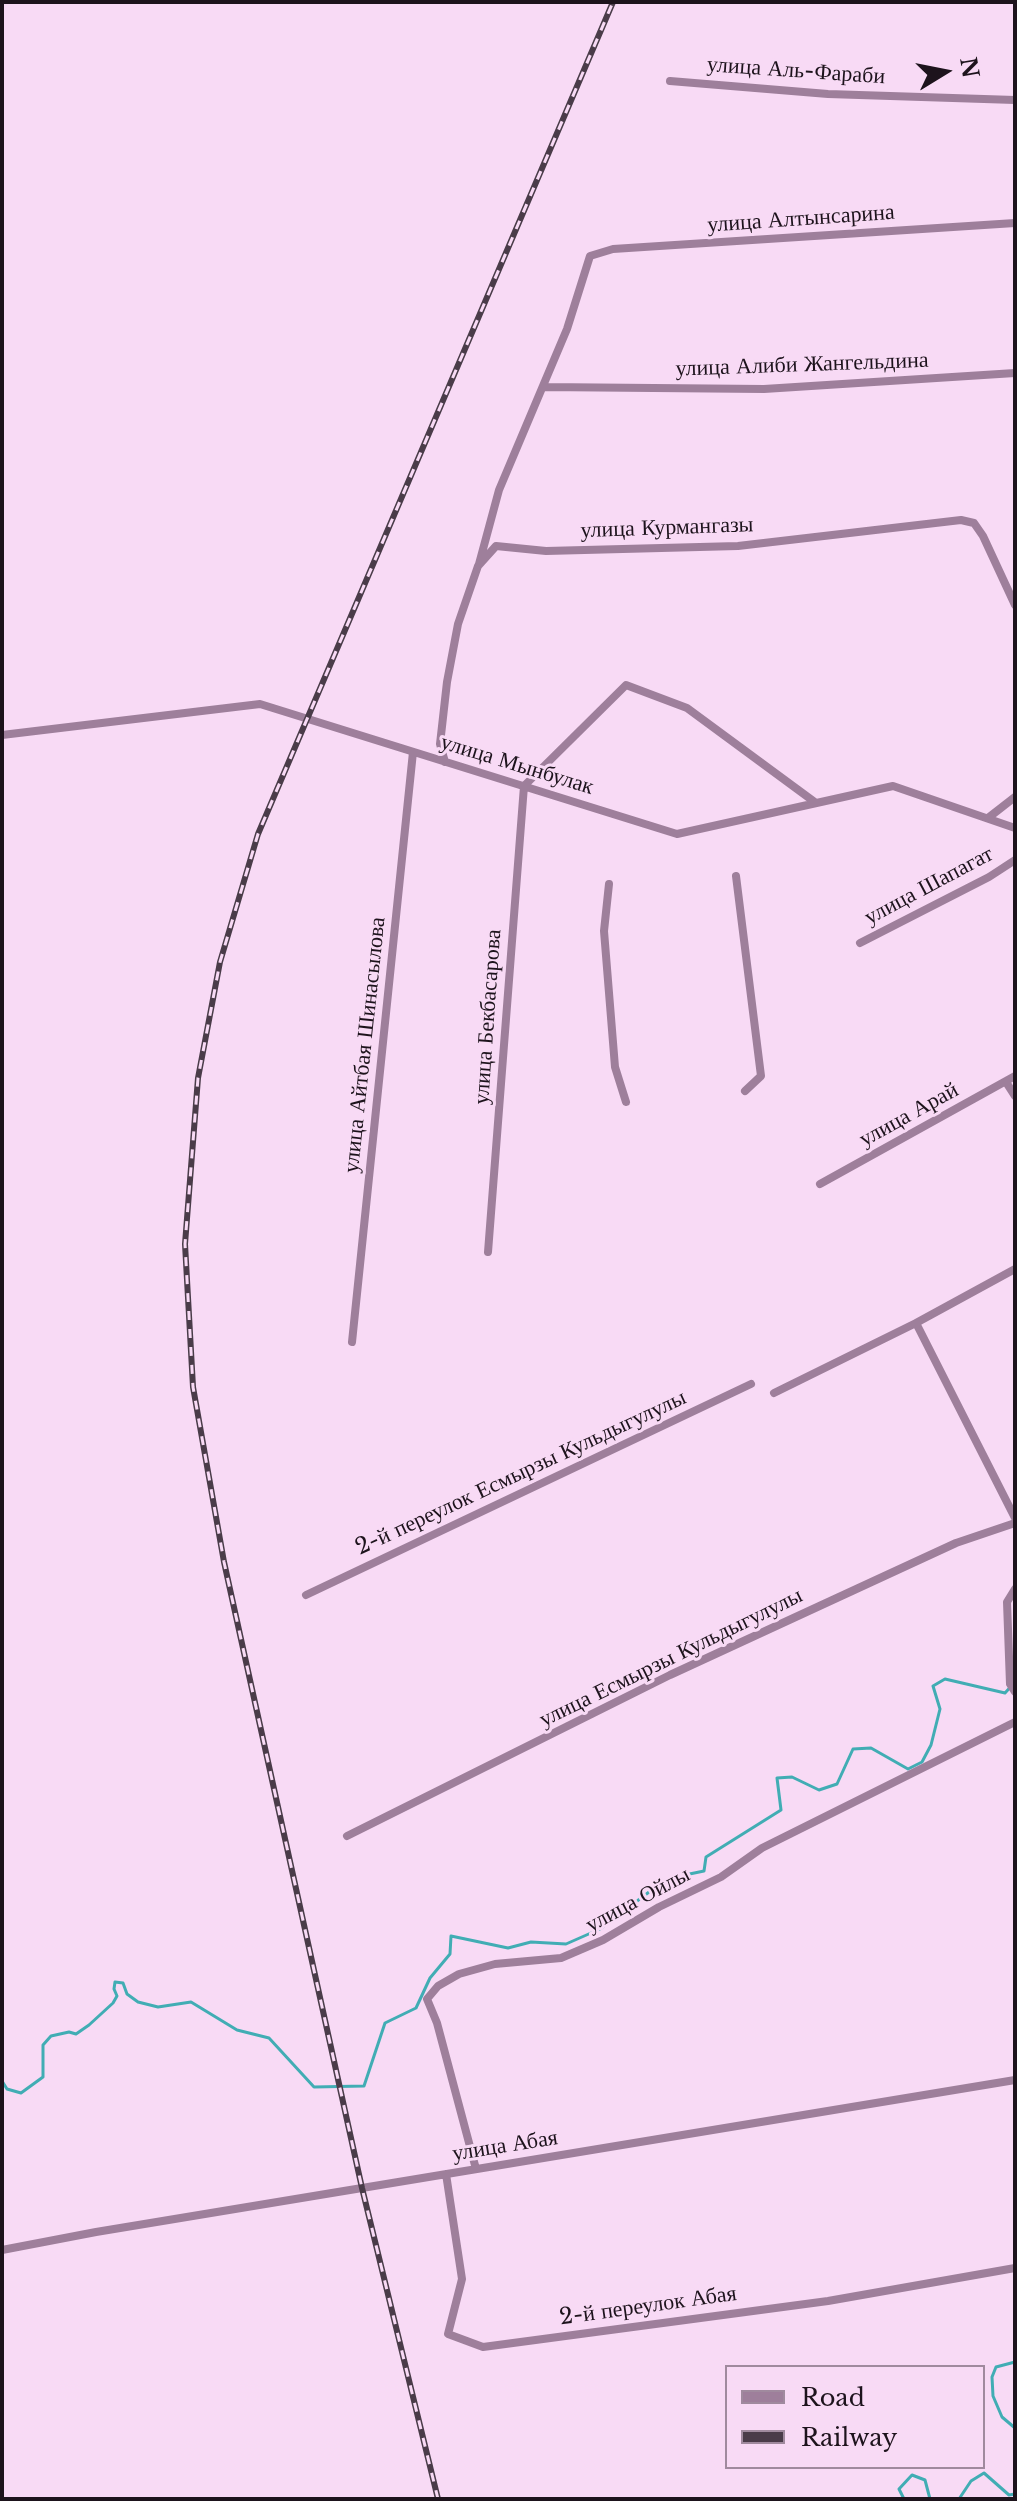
<!DOCTYPE html>
<html>
<head>
<meta charset="utf-8">
<style>
	body { margin:0 }
	#map { position:relative; width:1017px; height:2501px; overflow:hidden; background:#f8daf5; font-family:"Libre Baskerville",serif }
	canvas { display:block }
	.frame { position:absolute; inset:0; border:4px solid #1d131c; pointer-events:none }
	.legend { position:absolute; left:725px; top:2365px; width:260px; height:104px; box-sizing:border-box; background:#f8daf5; border:2px solid #a08a9e; margin:0; padding:10px 14px; list-style:none; font-size:24px; color:#1d131c }
	.legend li { display:flex; align-items:center; gap:16px; height:40px }
	.legend b { width:40px; border:2px solid #a08a9e }
	.north { position:absolute; left:905px; top:32px; width:80px; height:80px; -webkit-text-stroke:6px #f8daf5; paint-order:stroke; rotate:80deg; font-size:22px; font-weight:700; line-height:32px; text-align:center; color:#1d131c }
	.north::after { content:''; display:block; margin:auto; width:28px; height:36px; background:#1d131c; clip-path:polygon(50% 0,100% 100%,50% 72%,0 100%) }
</style>
</head>
<body>
<div id="map">
<canvas width="1017" height="2501"></canvas>
<div class="frame"></div>
<ul class="legend">
<li><b style="height:10px;background:#9e7f9b"></b>Road</li>
<li><b style="height:10px;background:#4a3c49"></b>Railway</li>
</ul>
<div class="north">N</div>
</div>
<script>
const context = document.querySelector('canvas').getContext('2d');
context.lineJoin = 'round';
const shape = rows => new Path2D(rows.map(r => 'M' + r).join(''));
function strokePath(path, color, width, dash) { context.strokeStyle = color; context.lineWidth = width; context.lineCap = dash ? 'butt' : 'round'; context.setLineDash(dash || []); context.stroke(path); }
function label(font, color, halo, rows, align = 'center') {
  context.font = font + ' "Libre Baskerville",serif'; context.lineWidth = 6; context.setLineDash([]); context.textBaseline = 'middle'; context.strokeStyle = halo; context.fillStyle = color; for (const [text, x, y, turn = 0] of rows) {
    context.save(); context.translate(x, y); context.rotate((+turn || 0) * Math.PI / 180); context.textAlign = isNaN(turn) ? turn : align; if (halo) context.strokeText(text, 0, 0); context.fillText(text, 0, 0); context.restore();
  }
}
const stream = shape([
	[2,2081,7,2089,21,2093,43,2077,43,2045,51,2036,69,2032,76,2034,89,2025,113,2003,117,1996,114,1989,115,1982,123,1983,127,1994,138,2002,158,2007,191,2002,237,2030,269,2038,314,2087,364,2086,385,2023,416,2008,430,1978,450,1954,451,1936,508,1948,531,1942,566,1944,600,1929,657,1886,675,1877,704,1871,706,1857,781,1810,777,1778,792,1777,819,1790,837,1784,853,1749,871,1748,908,1769,922,1762,931,1745,940,1709,933,1686,945,1679,1005,1693,1015,1682],
	[1015,2362,996,2367,992,2377,993,2396,1002,2417,1015,2428],
	[904,2499,899,2489,912,2475,925,2480,930,2499],
	[959,2499,971,2481,984,2473,1009,2495,1015,2494]
]);
const street = shape([
	[670,81,828,94,1015,100],
	[543,387,764,389,1015,373],
	[479,564,499,490,567,329,590,256,613,249,1015,223],
	[2,735,260,704,677,834,893,786,1015,828],
	[445,762,440,744,447,682,458,624,478,566,496,546,546,551,738,546,961,520,974,523,983,536,1015,605],
	[988,818,1015,797],
	[736,876,761,1076,745,1091],
	[609,884,604,931,615,1067,626,1102],
	[860,943,989,877,1015,860],
	[1006,1082,1015,1096],
	[820,1184,1015,1076],
	[488,1252,524,786,626,685,687,708,816,803],
	[916,1323,1015,1269],
	[352,1342,413,752],
	[774,1393,916,1323,1015,1518],
	[1015,1589,1007,1602,1010,1684,1015,1692],
	[306,1595,751,1384],
	[347,1836,670,1675,956,1543,1015,1523],
	[476,2169,437,2023,427,1999,438,1986,459,1974,495,1964,561,1958,603,1940,659,1907,721,1877,762,1848,1015,1722],
	[446,2174,462,2279,448,2334,483,2347,828,2301,1015,2268],
	[2,2250,96,2232,1015,2080]
]);
const rail = shape([
	[438,2499,362,2188,224,1562,193,1387,185,1244,198,1078,220,962,258,834,613,2]
]);
const streetNames = [
	["улица Аль-Фараби",796,71,4],
	["улица Алтынсарина",801,219,-4],
	["улица Алиби Жангельдина",802,365,-2],
	["улица Курмангазы",667,528,-2],
	["улица Мынбулак",517,765,17],
	["улица Шапагат",929,886,-28],
	["улица Бекбасарова",488,1017,-86],
	["улица Айтбая Шинасылова",365,1045,-84],
	["улица Арай",909,1115,-29],
	["2-й переулок Есмырзы Кульдыгулулы",521,1473,-25],
	["улица Есмырзы Кульдыгулулы",671,1658,-26],
	["улица Ойлы",638,1900,-28],
	["улица Абая",505,2146,-9],
	["2-й переулок Абая",648,2306,-8]
];
strokePath(stream, '#41adb4', 3);
strokePath(street, '#9e7f9b', 8);
strokePath(rail, '#4a3c49', 6);
strokePath(rail, '#f8daf5', 3, [9]);
label('22px', '#1d131c', '#f8daf5', streetNames);
</script>
</body>
</html>
